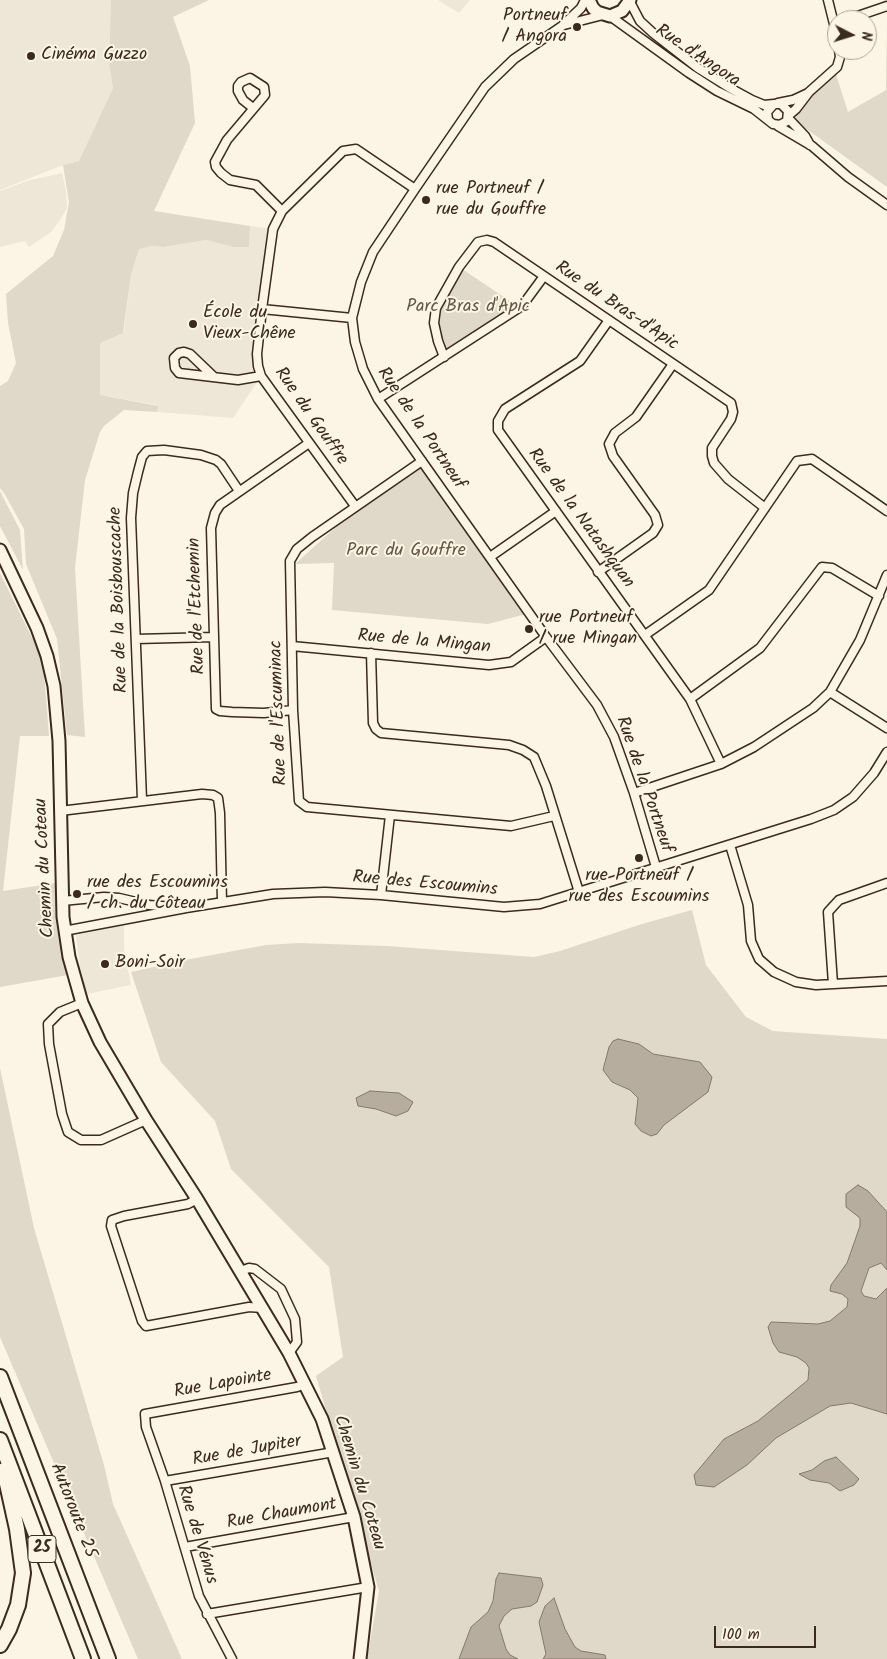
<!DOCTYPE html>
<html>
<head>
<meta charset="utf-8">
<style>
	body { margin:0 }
	#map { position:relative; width:887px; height:1659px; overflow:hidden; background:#fcf5e5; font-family:Kalam,sans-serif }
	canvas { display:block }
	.north { position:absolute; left:827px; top:10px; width:50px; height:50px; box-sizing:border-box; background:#fcf5e5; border:1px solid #afa495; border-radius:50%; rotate:95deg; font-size:14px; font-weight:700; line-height:20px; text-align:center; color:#3b2a1e }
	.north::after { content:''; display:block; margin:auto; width:18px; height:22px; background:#3b2a1e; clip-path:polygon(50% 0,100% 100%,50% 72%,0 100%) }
	.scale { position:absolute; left:714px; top:1626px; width:102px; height:22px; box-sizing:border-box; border:2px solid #3b2a1e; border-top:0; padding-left:6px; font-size:15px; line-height:18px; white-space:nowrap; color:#3b2a1e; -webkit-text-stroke:4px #fcf5e5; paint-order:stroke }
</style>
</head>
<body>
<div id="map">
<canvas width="887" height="1659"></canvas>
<div class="north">N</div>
<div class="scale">100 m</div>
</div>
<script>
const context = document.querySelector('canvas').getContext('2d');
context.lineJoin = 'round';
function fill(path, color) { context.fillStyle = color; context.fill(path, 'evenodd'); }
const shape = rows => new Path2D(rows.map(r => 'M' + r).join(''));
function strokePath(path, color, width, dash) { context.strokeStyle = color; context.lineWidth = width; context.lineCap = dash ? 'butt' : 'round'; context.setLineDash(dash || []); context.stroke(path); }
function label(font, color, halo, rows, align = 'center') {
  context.font = font + ' Kalam,sans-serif'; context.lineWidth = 4; context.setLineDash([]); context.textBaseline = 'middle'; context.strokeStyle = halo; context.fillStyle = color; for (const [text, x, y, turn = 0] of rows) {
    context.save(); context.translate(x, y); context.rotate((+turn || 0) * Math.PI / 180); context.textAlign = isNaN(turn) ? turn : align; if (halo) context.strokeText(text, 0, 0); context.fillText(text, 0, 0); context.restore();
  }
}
const built = shape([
	[0,0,111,0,109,64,113,88,79,161,63,165,0,190],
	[438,0,470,0,459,13],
	[62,173,66,191,67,208,60,220,51,232,29,247,25,241,0,247,0,191,30,180],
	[250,226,273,229,257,354,261,376,233,418,157,412,157,405,100,395,100,343,124,331,131,275,139,249,151,246,165,247,206,240,233,247,249,246],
	[124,925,124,949,131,985,87,994,80,967,76,936,80,934]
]);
const green = shape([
	[111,0,209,0,173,17,190,66,195,123,154,211,250,226,249,247,233,247,206,240,164,247,151,246,139,249,131,275,123,333,100,343,100,395,158,406,157,412,124,410,104,426,100,432,85,480,75,568,85,737,67,735,57,639,26,564,24,529,4,493,0,488,0,386,8,381,16,363,8,323,6,294,53,256,64,230,69,202,63,165,79,161,113,88,109,64],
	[887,20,887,187,794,120,834,68,848,112,886,90],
	[459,267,513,303,522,306,444,357,438,341,436,308],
	[422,464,530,613,488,624,332,610,334,563,295,564,356,509],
	[0,491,20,530,23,570,0,526],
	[0,573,43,660,49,736,20,736,3,891,56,883,59,930,68,975,0,987],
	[692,910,706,965,746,1017,773,1031,887,1039,887,1659,367,1659,379,1591,316,1376,343,1357,329,1267,231,1169,215,1121,161,1062,131,972,185,960,266,945,299,943,387,946,534,957,560,951,642,924],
	[0,1068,34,1228,104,1465,113,1504,182,1659,138,1659,0,1337]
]);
const water = shape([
	[618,1039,639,1044,653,1054,700,1062,712,1077,708,1092,664,1125,657,1134,651,1136,641,1131,635,1124,638,1098,630,1090,612,1082,603,1070,609,1047,613,1041,618,1039],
	[370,1091,399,1093,413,1102,408,1111,396,1116,376,1109,358,1106,356,1098,370,1091],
	[858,1185,868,1191,887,1212,887,1270,881,1263,869,1268,861,1291,864,1296,876,1299,887,1288,887,1414,851,1403,830,1406,776,1438,747,1465,714,1487,696,1485,694,1475,724,1439,758,1421,808,1380,809,1368,806,1363,797,1357,779,1352,773,1343,768,1327,771,1322,818,1324,830,1321,847,1307,848,1299,842,1294,830,1291,831,1285,847,1263,860,1226,860,1218,846,1207,846,1194,858,1185],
	[836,1457,859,1479,854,1485,840,1491,829,1483,810,1480,799,1474,812,1470,824,1461,836,1457],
	[499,1573,541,1578,543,1585,537,1602,531,1606,512,1609,504,1616,499,1626,506,1649,510,1655,518,1659,459,1659,471,1627,488,1612,493,1601,496,1579,499,1573],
	[554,1598,565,1629,575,1647,581,1651,605,1655,606,1659,543,1659,546,1654,539,1622,545,1606,554,1598]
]);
const street = shape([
	[585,0,581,8,562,26,514,59,485,87,415,189,373,252,361,282,352,318,355,342,363,369,378,399,546,637,597,705,614,737,634,793,656,867],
	[629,0,640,21,653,33,698,68,730,88,752,100,764,105,774,104],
	[828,0,837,36],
	[610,16,689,73,717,91,754,109,773,124,780,125,787,121,788,111,781,104,774,104,767,112,768,119],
	[846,20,887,6],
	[564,25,603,15],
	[778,103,793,100,808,93],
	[253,108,243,100,238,91,238,86,241,82,250,78,264,87,265,95,227,140,215,162,216,167,221,173,230,180,256,185,282,211],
	[789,115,796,109,809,92,837,67,840,57,839,50],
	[788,118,805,136,810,145],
	[778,126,812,146,848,177,887,205],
	[262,309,352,318],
	[609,320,580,361,505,409,498,421,498,430,690,699,721,764],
	[444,357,438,341,434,323,436,308,459,267,478,242,487,240,494,242,731,403,733,412,731,419,712,448,712,456,714,463,728,479,765,508],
	[214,377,190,354,184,352,179,353,174,358,175,368,179,373,238,380,261,376],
	[378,399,522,306,544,276],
	[422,461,312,537,297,549,290,561,293,710,299,801,307,807,511,826,554,816],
	[355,506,279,401,261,376,258,366,257,354,262,309,273,229,282,211,343,151,356,149,415,189],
	[490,557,556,511],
	[598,572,653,533,658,525,655,515,613,456,609,444,615,433,636,417,673,364],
	[645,635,709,590,797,461,812,459,887,511],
	[136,639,214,637],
	[292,646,489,665,511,662,546,637],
	[371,653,373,723,376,729,381,733,509,745,523,750,534,757,546,786,579,892],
	[830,692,887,728],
	[690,699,760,648,822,567,832,568,879,596],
	[293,710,264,713,232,712,220,711,216,709,211,528,215,513,220,505,309,443],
	[634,793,721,764,754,747,813,708,830,692,860,640,887,575],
	[142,800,131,518,133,493,138,472,142,457,147,451,164,450,201,455,216,460,221,464,239,491],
	[60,811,202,794,213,795,218,798,220,813,222,902],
	[730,845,748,905,751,941,759,959,774,972,796,982,816,985,887,981],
	[381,895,390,815],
	[62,901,104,897,119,898,149,905,174,907],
	[64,931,186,908,273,894,325,892,381,895,504,907,540,904,811,819,834,810,853,797,874,773,887,752],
	[833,984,828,912,839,900,887,883],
	[82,1003,60,1012,48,1024,49,1044,62,1114,68,1132,81,1140,101,1140,146,1120],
	[197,1199,188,1204,124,1216,112,1220,111,1226,142,1321,146,1326,249,1307,262,1308],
	[241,1271,249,1268,255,1269,281,1289,295,1319,297,1342,289,1353],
	[165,1481,334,1452],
	[185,1547,354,1517],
	[207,1614,368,1587],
	[232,1659,199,1596,165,1481,146,1427,145,1414,297,1387,306,1384]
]);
const secondary = shape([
	[589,0,593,8,597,12,610,16,622,11,630,0],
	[0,550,37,628,47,656,54,686,59,741,63,917,69,957,82,1003,100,1042,146,1120,197,1199,289,1353,322,1419,354,1517,368,1587,360,1659]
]);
const highway = shape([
	[0,1377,108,1659],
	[0,1440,83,1659],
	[0,1645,9,1629,18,1605,23,1573,17,1529,4,1470]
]);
const markers = [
	[577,27,5,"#3b2a1e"],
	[31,56,5,"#3b2a1e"],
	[426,200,5,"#3b2a1e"],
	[193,324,5,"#3b2a1e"],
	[529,629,5,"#3b2a1e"],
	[639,858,5,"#3b2a1e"],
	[77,894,5,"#3b2a1e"],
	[105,964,5,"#3b2a1e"]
];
const shields = [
	[42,1549,28]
];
const shieldNames = [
	["25",42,1549]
];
const poiNames = [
	["Portneuf",567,17,"right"],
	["/ Angora",567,38,"right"],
	["Cinéma Guzzo",41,56],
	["rue Portneuf /",436,190],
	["rue du Gouffre",436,211],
	["École du",203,314],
	["Vieux-Chêne",203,335],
	["rue Portneuf",539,619],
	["/ rue Mingan",539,640],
	["rue Portneuf /",639,877,"center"],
	["rue des Escoumins",639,898,"center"],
	["rue des Escoumins",87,884],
	["/ ch. du Côteau",87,905],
	["Boni-Soir",115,964]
];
const streetNames = [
	["Rue d'Angora",697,57,34],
	["Rue du Bras-d'Apic",616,307,34],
	["Rue du Gouffre",310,417,55],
	["Rue de la Portneuf",420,429,56],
	["Rue de la Natashquan",580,519,54],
	["Rue de la Boisbouscache",120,600,-92],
	["Rue de l'Etchemin",198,606,-92],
	["Rue de la Mingan",424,643,5],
	["Rue de l'Escuminac",280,713,-92],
	["Rue de la Portneuf",643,785,71],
	["Chemin du Coteau",46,868,-93],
	["Rue des Escoumins",425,885,5],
	["Rue Lapointe",223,1385,-10],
	["Rue de Jupiter",247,1452,-10],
	["Chemin du Coteau",358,1483,73],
	["Autoroute 25",72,1511,69],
	["Rue Chaumont",282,1515,-10],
	["Rue de Vénus",196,1535,73]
];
const parkNames = [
	["Parc Bras d'Apic",468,308],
	["Parc du Gouffre",406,552]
];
fill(built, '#eee6d6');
fill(green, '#e0d8c8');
fill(water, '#b7ad9e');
strokePath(water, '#85796b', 1);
strokePath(street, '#3b2a1e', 11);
strokePath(secondary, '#3b2a1e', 15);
strokePath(highway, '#3b2a1e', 18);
strokePath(street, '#fcf5e5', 8);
strokePath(secondary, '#fcf5e5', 11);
strokePath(highway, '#fcf5e5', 14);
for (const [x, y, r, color] of markers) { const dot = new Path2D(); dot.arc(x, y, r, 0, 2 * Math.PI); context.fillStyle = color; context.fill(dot); strokePath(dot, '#fcf5e5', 2); }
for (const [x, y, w] of shields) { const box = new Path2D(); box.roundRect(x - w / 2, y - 13.5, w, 27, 4); context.fillStyle = '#fcf5e5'; context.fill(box); strokePath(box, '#3b2a1e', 1); }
label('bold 16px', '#3b2a1e', null, shieldNames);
label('18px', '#3b2a1e', '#fcf5e5', poiNames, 'left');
label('18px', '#3b2a1e', '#fcf5e5', streetNames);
label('18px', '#645648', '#fcf5e5', parkNames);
</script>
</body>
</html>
